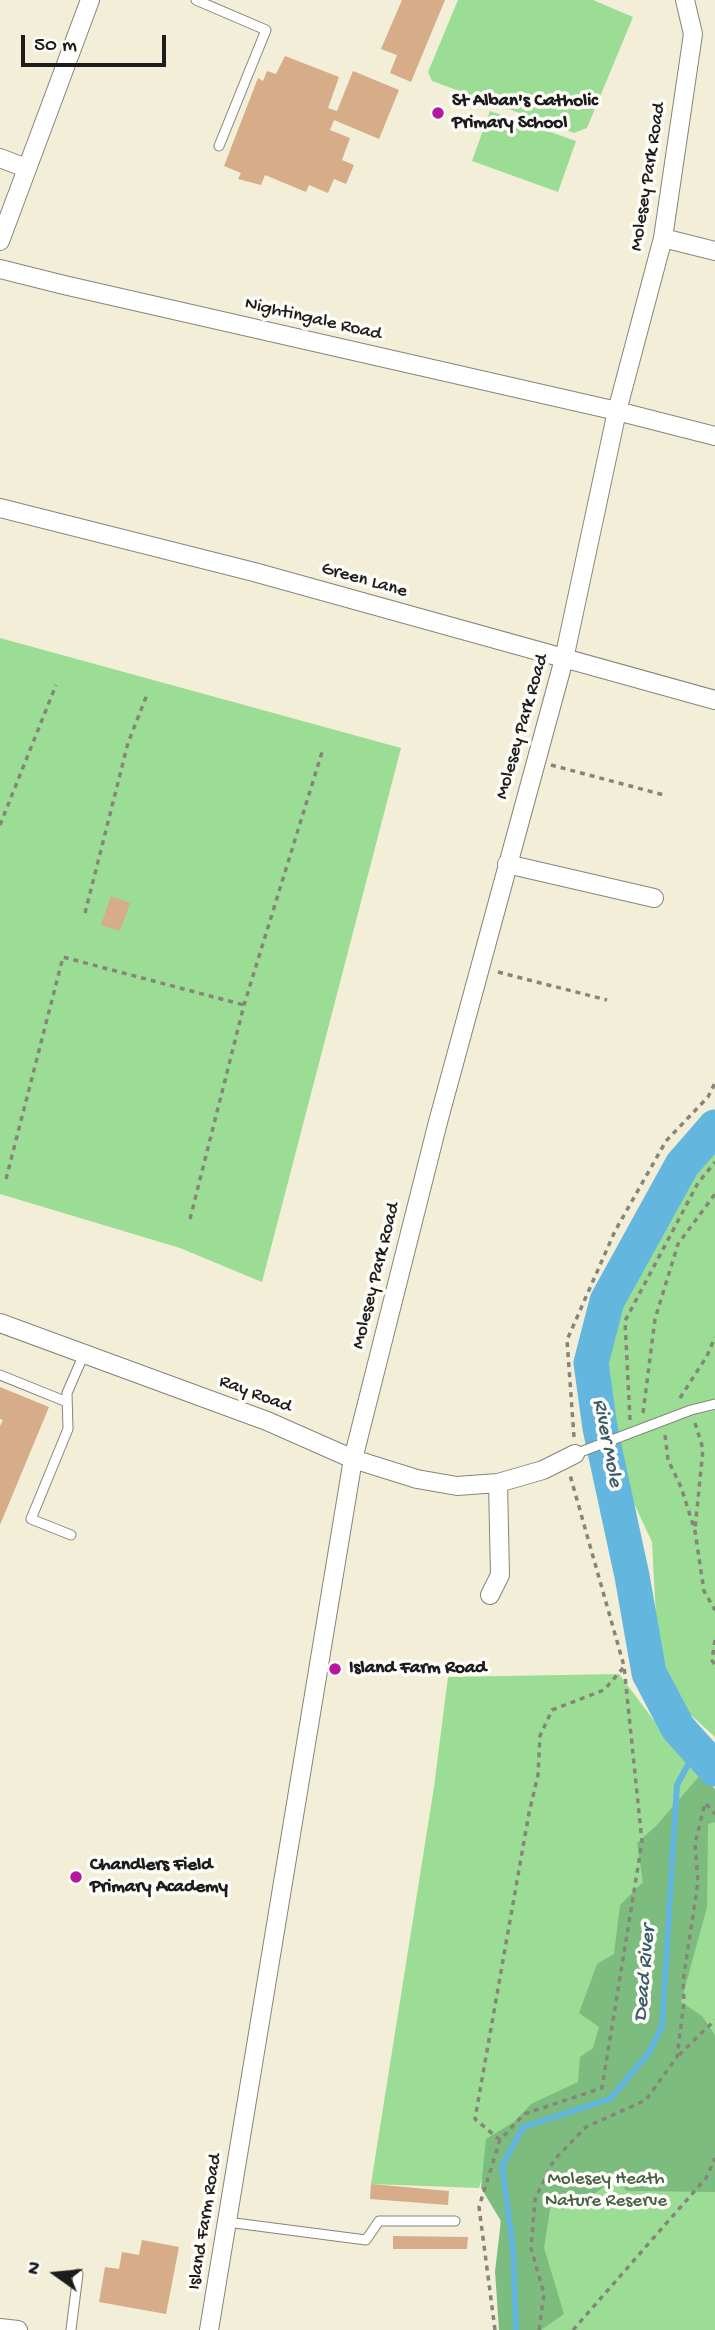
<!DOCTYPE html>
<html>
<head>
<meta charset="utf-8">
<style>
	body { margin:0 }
	#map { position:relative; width:715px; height:2330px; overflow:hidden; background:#f2eed8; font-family:"Gochi Hand",sans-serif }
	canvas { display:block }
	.north { position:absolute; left:21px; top:2239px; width:70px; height:70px; -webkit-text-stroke:5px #fdfcf7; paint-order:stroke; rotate:285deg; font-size:19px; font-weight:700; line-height:28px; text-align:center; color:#1c1c1c }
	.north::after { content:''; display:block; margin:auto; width:24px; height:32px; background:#1c1c1c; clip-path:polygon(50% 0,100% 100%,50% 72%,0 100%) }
	.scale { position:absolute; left:21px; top:35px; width:145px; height:32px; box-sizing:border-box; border:4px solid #1c1c1c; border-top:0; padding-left:9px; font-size:21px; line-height:24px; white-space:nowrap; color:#1c1c1c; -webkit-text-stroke:5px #fdfcf7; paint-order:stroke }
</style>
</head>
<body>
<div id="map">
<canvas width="715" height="2330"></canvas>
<div class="north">N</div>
<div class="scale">50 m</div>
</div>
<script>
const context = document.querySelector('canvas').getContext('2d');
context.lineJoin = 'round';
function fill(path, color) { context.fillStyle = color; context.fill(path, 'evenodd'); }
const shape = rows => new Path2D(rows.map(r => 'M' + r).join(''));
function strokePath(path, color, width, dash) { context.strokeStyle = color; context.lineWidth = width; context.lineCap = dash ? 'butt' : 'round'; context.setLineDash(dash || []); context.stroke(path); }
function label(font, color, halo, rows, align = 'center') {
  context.font = font + ' "Gochi Hand",sans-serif'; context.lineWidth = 7; context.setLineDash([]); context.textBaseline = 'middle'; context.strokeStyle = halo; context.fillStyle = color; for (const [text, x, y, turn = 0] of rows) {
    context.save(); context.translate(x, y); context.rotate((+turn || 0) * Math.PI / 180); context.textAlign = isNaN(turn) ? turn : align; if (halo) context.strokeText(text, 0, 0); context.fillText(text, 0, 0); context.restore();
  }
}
const green = shape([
	[458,0,593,0,633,17,587,128,574,133,432,81,428,72],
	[490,111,576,141,558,192,472,161],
	[0,638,401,748,262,1282,180,1248,0,1194],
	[715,1148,715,1737,683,1708,664,1680,658,1654,652,1542,624,1482,607,1370,616,1320,639,1265,685,1182],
	[619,1674,680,1755,715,1796,715,2330,511,2330,502,2247,495,2140,479,2188,371,2184,434,1787,448,1677]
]);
const forest = shape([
	[702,1773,715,1789,715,1822,708,1824,707,1907,681,2002,702,2016,715,2035,715,2192,627,2191,614,2179,581,2204,569,2194,552,2197,544,2248,564,2314,541,2330,499,2330,495,2271,501,2221,481,2188,486,2139,514,2122,531,2104,578,2082,580,2057,593,2048,599,2027,579,2013,597,1964,614,1954,620,1905,643,1882,637,1843,656,1826]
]);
const stream = shape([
	[516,2330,513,2248,502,2166,523,2127,610,2099,648,2054,662,2027,677,1785,696,1750]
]);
const river = shape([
	[715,1127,682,1165,607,1301,591,1363,600,1428,632,1576,649,1673,678,1728,715,1769]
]);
const building = shape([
	[402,0,445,0,411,82,390,73,397,55,381,49],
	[285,56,339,77,328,108,337,111,353,71,399,90,379,139,334,120,330,130,350,138,342,160,354,165,346,184,334,179,328,193,309,185,306,192,265,175,261,185,238,179,241,173,224,166,258,78,263,81,267,71,276,74],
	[111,896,130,903,120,931,101,925],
	[0,1387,49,1407,0,1525,0,1426,3,1420,0,1419],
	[371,2184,449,2191,448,2205,370,2199],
	[393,2236,468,2237,467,2249,393,2249],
	[142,2240,179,2247,166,2314,99,2302,105,2267,119,2269,122,2252,139,2255]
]);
const path = shape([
	[551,765,664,795],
	[0,825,56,685],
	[85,913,128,743,148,692],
	[498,972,607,1000],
	[6,1179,63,957,244,1005],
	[190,1219,244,1005,323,749],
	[680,1398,707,1356,715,1337],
	[643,1413,655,1319,678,1244,715,1194],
	[630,1420,625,1321,698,1183,715,1162],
	[695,1423,703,1449,695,1529],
	[665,1435,668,1460,681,1487,695,1531,704,1591,715,1610],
	[574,1437,567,1340,615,1231,666,1141,708,1097,715,1083],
	[715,1640,712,1660,715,1666],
	[679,2055,715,2020],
	[500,2140,475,2119,529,1813,538,1775,540,1736,552,1710,604,1690,624,1667],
	[495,2330,479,2207,500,2140,524,2114,602,2088,642,1842,624,1666,570,1475],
	[539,2330,544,2294,531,2248,535,2199,554,2160,586,2127,646,2100,677,2057,684,2002,683,1981,698,1882,695,1844,705,1803,715,1814],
	[573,2330,706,2178,715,2158]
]);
const lane = shape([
	[196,0,266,30,219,146],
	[0,1375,67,1402],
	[575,1454,691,1410,715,1404],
	[71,1535,31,1519,68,1429,67,1393,84,1354],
	[227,2222,366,2240,379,2221,455,2221],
	[71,2330,78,2274]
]);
const street = shape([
	[0,158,26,168],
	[663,238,715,251],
	[0,241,90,0],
	[0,269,64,285,617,411,715,436],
	[0,508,254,572,715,700],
	[507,864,654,898],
	[0,1323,267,1421,353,1459,417,1479,457,1486,498,1483,543,1470,575,1454],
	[490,1595,500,1575,498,1483],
	[0,2328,18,2330],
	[209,2330,353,1459,438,1122,564,659,617,411,663,238,693,34,685,0]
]);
const markers = [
	[438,113,7,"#b5179e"],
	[335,1669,7,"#b5179e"],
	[76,1877,7,"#b5179e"]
];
const poiNames = [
	["St Alban's Catholic",452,102],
	["Primary School",452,124],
	["Island Farm Road",349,1669],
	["Chandlers Field",90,1866],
	["Primary Academy",90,1888]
];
const streetNames = [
	["Molesey Park Road",649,177,-81],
	["Nightingale Road",313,320,13],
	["Green Lane",364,581,16],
	["Molesey Park Road",523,727,-74],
	["Molesey Park Road",377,1276,-76],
	["Ray Road",255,1395,21],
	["Island Farm Road",206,2222,-81]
];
const parkNames = [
	["Molesey Heath",606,2180],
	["Nature Reserve",606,2202]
];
const waterNames = [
	["River Mole",606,1443,79],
	["Dead River",646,1974,-85]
];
fill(green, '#9bdd94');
fill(forest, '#7cbc7e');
strokePath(stream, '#63b7df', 6);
strokePath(river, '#63b7df', 35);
fill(building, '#d7ac88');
strokePath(lane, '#87857a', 11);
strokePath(street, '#87857a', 20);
strokePath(path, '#87857a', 3.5, [5, 5]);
strokePath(lane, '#fff', 9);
strokePath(street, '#fff', 18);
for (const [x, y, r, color] of markers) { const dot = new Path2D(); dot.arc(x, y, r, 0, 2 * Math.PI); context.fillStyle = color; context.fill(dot); strokePath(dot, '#fdfcf7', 2.5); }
label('bold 19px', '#1c1c1c', '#fdfcf7', poiNames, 'left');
label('19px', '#1c1c1c', '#fdfcf7', streetNames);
label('19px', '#486046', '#fdfcf7', parkNames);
label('italic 21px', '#385a6a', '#fdfcf7', waterNames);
</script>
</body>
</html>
